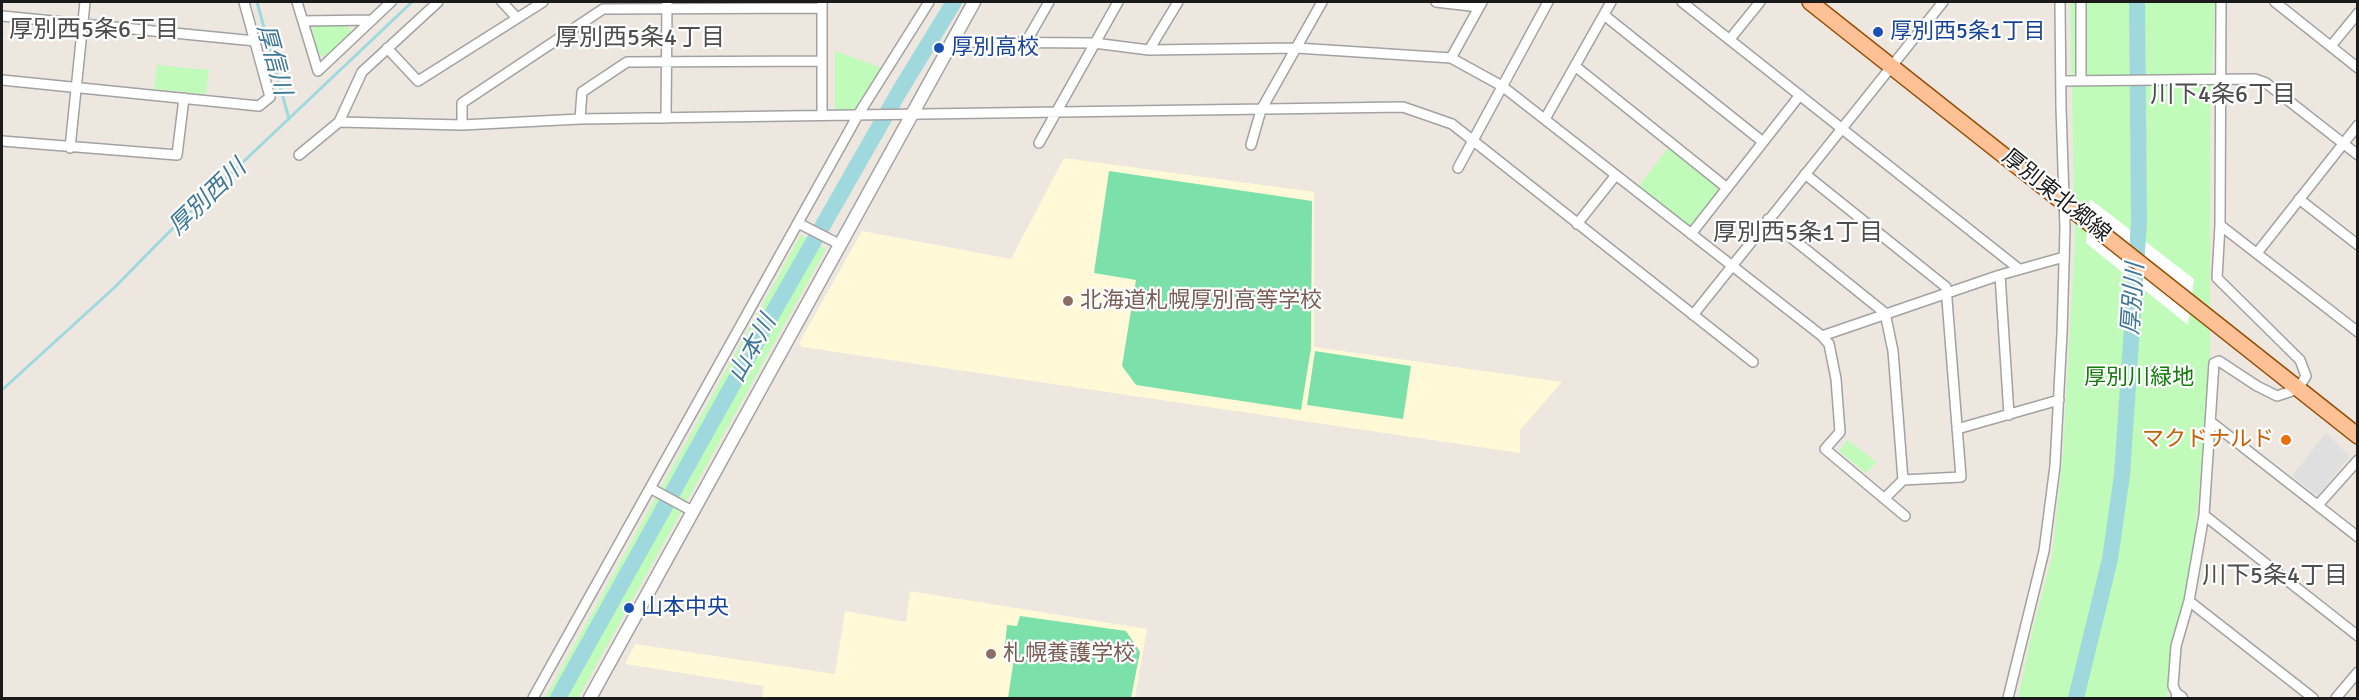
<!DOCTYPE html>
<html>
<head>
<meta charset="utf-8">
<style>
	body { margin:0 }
	#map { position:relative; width:2359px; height:700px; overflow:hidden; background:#ede7e0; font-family:Signika,sans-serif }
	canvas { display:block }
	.frame { position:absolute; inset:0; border:3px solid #1b1b1b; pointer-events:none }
</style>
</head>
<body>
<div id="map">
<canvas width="2359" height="700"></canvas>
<div class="frame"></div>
</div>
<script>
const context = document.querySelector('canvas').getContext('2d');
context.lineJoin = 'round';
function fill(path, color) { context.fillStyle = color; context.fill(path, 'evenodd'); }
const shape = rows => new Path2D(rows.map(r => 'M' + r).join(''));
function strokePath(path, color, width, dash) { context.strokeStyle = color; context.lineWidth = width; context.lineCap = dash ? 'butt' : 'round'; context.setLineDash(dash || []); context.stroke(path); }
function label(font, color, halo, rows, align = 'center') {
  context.font = font + ' Signika,"Noto Sans JP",sans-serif'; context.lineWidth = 4.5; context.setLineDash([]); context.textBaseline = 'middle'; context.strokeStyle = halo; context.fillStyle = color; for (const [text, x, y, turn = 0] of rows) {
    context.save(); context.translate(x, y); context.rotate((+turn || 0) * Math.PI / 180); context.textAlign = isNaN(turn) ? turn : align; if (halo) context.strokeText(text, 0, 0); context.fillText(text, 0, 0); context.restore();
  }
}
const education = shape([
	[1064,158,1314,192,1314,347,1562,382,1520,430,1520,453,802,347,799,343,862,231,1011,259],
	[910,591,1147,629,1135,698,762,698,764,686,625,664,635,644,835,674,845,611,906,622]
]);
const park = shape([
	[2070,2,2215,2,2210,127,2210,379,2189,589,2168,671,2167,698,2018,698,2034,624,2052,557,2063,454,2075,241],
	[348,25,351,32,325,57,319,54,312,30,314,26],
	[835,51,882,68,859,110,835,111],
	[157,65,209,70,206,94,154,89],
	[1669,147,1721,190,1691,228,1638,187],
	[801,235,826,249,578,698,545,698],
	[1848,440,1876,462,1866,473,1839,451]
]);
const pitch = shape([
	[1109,171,1312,201,1311,348,1301,410,1136,385,1122,366,1136,280,1094,273],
	[1315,351,1411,366,1403,419,1307,405],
	[1020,616,1126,631,1140,652,1131,698,1008,698,1014,658,1005,645,1007,625,1017,626]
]);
const parking = shape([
	[2326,433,2349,455,2347,460,2318,496,2292,476]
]);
const pier = shape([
	[2090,199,2194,279,2188,325,2086,243]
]);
const stream = shape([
	[257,2,289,119],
	[2,390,115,287,167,234,412,2]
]);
const river = shape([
	[558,698,766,325,899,92,954,2],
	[2076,698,2110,559,2122,475,2139,222,2137,2]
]);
const minor = shape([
	[297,2,318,71,391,2],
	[502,2,517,18],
	[822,2,822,115],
	[1436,2,1479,7],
	[1682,2,2019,269],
	[2081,2,2081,79],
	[2275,2,2358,68],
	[1604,15,1763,142],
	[2,16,255,41],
	[303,21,372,20],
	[1730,39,1760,2],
	[951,42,1094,43,1149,50,1297,48,1451,58,1502,86,1822,336,1829,344,1836,379,1840,432,1825,449,1905,516],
	[1026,42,1049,2],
	[2331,46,2358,13],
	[387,48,418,81,543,2],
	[1149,50,1178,2],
	[1451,58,1482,2],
	[1575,66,1727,188],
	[2,80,259,106,270,97,244,2],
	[2062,81,2255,79,2266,83,2358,155],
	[666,118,667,2],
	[580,119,582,92,627,62,822,61],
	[1545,119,1611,2],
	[339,122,462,125,580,119,1403,107,1452,124,1753,362],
	[462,125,462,103,603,9,822,8],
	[2,141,177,155,184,98],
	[1039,143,1118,2],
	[1251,145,1261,110,1322,2],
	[70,148,85,2],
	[299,155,339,122,362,72,438,2],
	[1458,168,1548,2],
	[2299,199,2358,245],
	[1768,219,1885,313,1893,351,1903,480,1961,477,1946,287,1805,174],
	[798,223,839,244],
	[1577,224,1616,175],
	[2220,225,2358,332],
	[1691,234,1800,95],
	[2257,253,2358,125],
	[2000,275,2009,415],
	[1693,315,1943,2],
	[1822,336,2000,275,2064,257],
	[2211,422,2358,537],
	[1957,429,2059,400],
	[650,488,694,512],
	[1885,498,1903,480],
	[2318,505,2358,460],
	[2204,515,2358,636],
	[2189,601,2313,698],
	[2178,696,2173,686,2176,646,2189,601,2204,515,2214,363,2219,361,2257,386,2277,396,2298,389,2306,376,2300,360,2217,278,2220,225,2221,2],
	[533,698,858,115,929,2],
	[2008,698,2044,551,2055,466,2062,333,2065,229,2061,107,2060,2],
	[2336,698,2358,672]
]);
const tertiary = shape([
	[2178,696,2181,698],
	[590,698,974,2]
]);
const primary = shape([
	[1810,2,2358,436]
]);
const markers = [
	[1878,32,6,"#1a4fb4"],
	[939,48,6,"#1a4fb4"],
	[1068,301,6,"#8d6e63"],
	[2286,440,6,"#e8710a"],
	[629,608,6,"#1a4fb4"],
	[991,654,6,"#8d6e63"]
];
const transitNames = [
	["厚別西5条1丁目",1890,32],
	["厚別高校",951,48],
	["山本中央",641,608]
];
const streetNames = [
	["厚別東北郷線",2056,196,39]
];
const educationNames = [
	["北海道札幌厚別高等学校",1080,301],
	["札幌養護学校",1003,654]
];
const parkNames = [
	["厚別川緑地",2139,378]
];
const foodNames = [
	["マクドナルド",2274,440]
];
const neighbourhoodNames = [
	["厚別西5条6丁目",94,31],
	["厚別西5条4丁目",640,39],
	["川下4条6丁目",2223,96],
	["厚別西5条1丁目",1798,234],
	["川下5条4丁目",2275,577]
];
const waterNames = [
	["厚信川",273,60,75],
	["厚別西川",208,198,-44],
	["厚別川",2134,299,-86],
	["山本川",753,349,-61]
];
fill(education, '#fff9d8');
fill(park, '#c0fbba');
fill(pitch, '#7be0a9');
fill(parking, '#dfdfdf');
fill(pier, '#fff');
strokePath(stream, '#9fd9dd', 3);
strokePath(river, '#9fd9dd', 16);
strokePath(minor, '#a2a2a2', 12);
strokePath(tertiary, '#a2a2a2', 15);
strokePath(primary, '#934b00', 18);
strokePath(minor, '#fff', 9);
strokePath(tertiary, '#fff', 12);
strokePath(primary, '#fec095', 15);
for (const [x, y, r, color] of markers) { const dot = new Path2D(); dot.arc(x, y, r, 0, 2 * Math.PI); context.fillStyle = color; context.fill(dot); strokePath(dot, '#fff', 2); }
label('22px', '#164399', '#fff', transitNames, 'left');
label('22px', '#1b1b1b', '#fff', streetNames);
label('22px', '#785e54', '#fff', educationNames, 'left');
label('22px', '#117b08', '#fff', parkNames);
label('22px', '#c56008', '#fff', foodNames, 'right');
label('24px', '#4e4e4e', '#fff', neighbourhoodNames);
label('italic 24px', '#3e7896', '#fff', waterNames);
</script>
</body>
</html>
